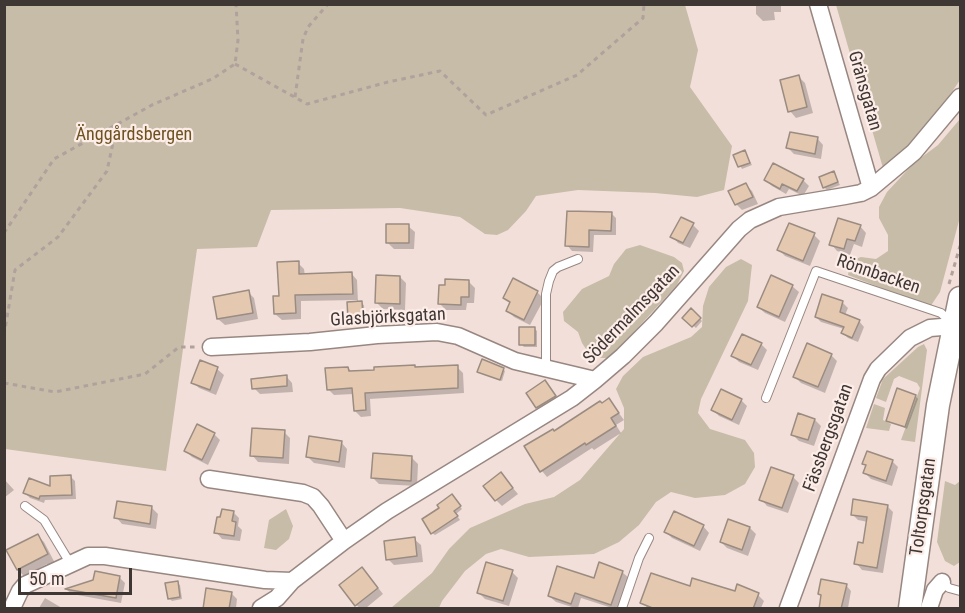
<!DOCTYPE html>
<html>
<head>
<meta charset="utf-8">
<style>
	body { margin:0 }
	#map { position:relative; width:965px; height:613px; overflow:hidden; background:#f3dfd9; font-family:"Roboto Condensed",sans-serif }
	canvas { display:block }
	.frame { position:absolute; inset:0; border:6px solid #3f3734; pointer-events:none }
	.scale { position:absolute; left:18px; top:568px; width:114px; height:27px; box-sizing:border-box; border:3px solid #3f3734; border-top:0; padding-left:8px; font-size:18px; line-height:21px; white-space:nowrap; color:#3f3734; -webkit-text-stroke:4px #fdede8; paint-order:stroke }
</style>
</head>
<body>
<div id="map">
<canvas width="965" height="613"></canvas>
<div class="frame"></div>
<div class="scale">50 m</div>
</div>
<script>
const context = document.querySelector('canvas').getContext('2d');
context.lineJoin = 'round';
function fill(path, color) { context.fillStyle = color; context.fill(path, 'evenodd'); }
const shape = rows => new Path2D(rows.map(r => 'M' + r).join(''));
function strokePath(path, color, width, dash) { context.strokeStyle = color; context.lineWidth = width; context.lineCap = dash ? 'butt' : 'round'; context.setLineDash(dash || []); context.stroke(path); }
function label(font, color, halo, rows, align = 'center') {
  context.font = font + ' "Roboto Condensed",sans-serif'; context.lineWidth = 4.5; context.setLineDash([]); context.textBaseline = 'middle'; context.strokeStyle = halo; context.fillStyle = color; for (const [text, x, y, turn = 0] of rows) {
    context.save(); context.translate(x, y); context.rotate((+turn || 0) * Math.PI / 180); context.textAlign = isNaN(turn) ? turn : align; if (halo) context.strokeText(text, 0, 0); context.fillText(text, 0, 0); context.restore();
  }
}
const green = shape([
	[5,4,685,5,698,50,690,87,732,146,724,190,697,197,655,193,578,190,536,196,526,211,508,230,497,235,485,234,460,217,400,208,271,210,257,247,197,249,166,471,5,449],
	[836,5,960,5,960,80,939,111,916,139,883,168],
	[960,119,960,217,940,292,930,307,848,275,850,261,861,257,876,259,888,251,888,235,879,218,879,207,887,192,914,163,938,145],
	[640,245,674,257,682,263,684,271,677,285,610,358,592,358,582,343,578,332,564,321,563,312,582,289,609,276,614,264,626,249],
	[741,259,752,265,748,301,701,399,698,413,710,429,745,440,754,453,755,467,745,484,725,495,695,498,671,492,656,502,639,525,619,542,594,554,529,557,501,549,486,554,465,571,442,601,439,608,391,608,432,573,449,549,470,528,525,504,554,497,580,480,624,429,624,408,616,389,623,376,643,357,691,337,702,327,703,306,709,287,726,267],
	[924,344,927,350,915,442,901,440,920,388,917,383,899,376,894,379,886,402,876,398,883,379,918,347],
	[874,404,885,408,883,420,891,424,889,431,866,428],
	[945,481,955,485,960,481,960,562,954,566,945,561,937,542],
	[286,509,293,526,289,539,276,550,264,548,269,520]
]);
const shadow = shape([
	[756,4,781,4,781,12,774,12,775,20,763,21,756,14],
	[799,77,805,83,813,113,796,118,790,111],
	[817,138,823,145,821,159,794,154,788,148],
	[745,152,752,165,742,169,735,156],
	[833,173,840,185,827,190,824,187],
	[766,180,803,180,809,186,803,196,789,189,786,194,772,186],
	[746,185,752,191,758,204,742,210,736,204],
	[611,213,616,218,616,235,594,235,593,252,572,251,567,245],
	[693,225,699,231,690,248,678,243,672,236],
	[408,226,415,232,414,249,394,249,387,242],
	[860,226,866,233,862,247,854,244,850,255,837,251,831,244],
	[814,235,820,241,810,266,785,256,779,250],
	[298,263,304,269,305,276,351,273,357,280,358,302,364,305,365,320,352,321,349,318,357,300,301,301,301,319,282,320,275,314,280,297],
	[400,277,406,283,405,310,383,309,377,303],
	[513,280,537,292,544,299,530,325,514,317,507,310,511,304,504,298],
	[469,282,475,288,474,303,467,303,466,310,446,310,439,303],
	[792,286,799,292,785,322,765,313,758,307],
	[248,292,254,298,258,319,225,325,218,319],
	[823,296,843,303,848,308,845,315,859,321,864,327,858,342,848,338,843,333,844,329,821,322,816,317],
	[691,310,702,321,696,328,684,318],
	[534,328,537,331,537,347,524,347,521,344],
	[761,344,767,350,758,370,739,362,733,356],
	[831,355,837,361,825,393,801,383,795,377],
	[457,367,463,373,464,393,370,399,371,416,361,417,355,411,354,394,334,395,328,389,348,368,352,372],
	[502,368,505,371,502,381,479,371],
	[217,369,224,375,216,395,199,388,193,382],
	[286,376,292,383,293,392,260,394,254,388],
	[545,382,561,402,544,413,537,407],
	[916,396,918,399,907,429,888,420],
	[609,400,624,420,616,425,621,433,594,450,592,448,547,477,542,471,602,405],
	[741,400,747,406,739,425,719,416,713,410],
	[815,420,821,426,814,446,799,441,792,434],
	[284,432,290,438,289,464,258,462,252,455],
	[214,434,220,440,208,465,192,457,185,450],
	[341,442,347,449,345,468,314,463,308,457],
	[412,458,418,464,417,486,379,484,372,477],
	[892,461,898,467,892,486,871,479,865,473,867,467,864,464],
	[501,474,518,494,502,506,496,500],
	[70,476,75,481,76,499,45,500,44,503,30,498,25,493,52,488],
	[793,477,799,483,788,513,767,506,761,499],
	[4,479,14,490,4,498],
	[454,499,462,509,456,514,460,520,435,535,432,533],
	[887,506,893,512,883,573,862,570,856,563,864,545,868,522,858,520,852,514],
	[152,508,158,514,156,529,122,524,116,517],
	[233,512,239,518,238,526,242,530,240,541,222,539,216,532],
	[703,526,709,533,700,551,672,538,666,532],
	[750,528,756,534,748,556,727,548,721,542],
	[37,535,44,542,57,567,53,570,47,564,24,576,18,570,8,551],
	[414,539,421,545,423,562,394,565,388,559],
	[512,572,518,578,509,606,485,599,478,592],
	[622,572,629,578,618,608,612,608,581,598,578,608,575,608,556,602,549,596],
	[368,575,383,594,366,608,360,608,356,605],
	[119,577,125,583,121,603,72,594,67,590,95,581],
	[177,583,180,585,182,599,172,601,169,598],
	[846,585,851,591,848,608,820,608,823,597,819,594],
	[691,588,758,595,764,601,761,608,648,608,642,603],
	[231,593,237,599,236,608,205,608],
	[45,598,62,608,39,608]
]);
const building = shape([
	[799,75,807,107,788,112,780,80,799,75],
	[790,132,818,137,815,154,786,148,790,132],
	[745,150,750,163,738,167,733,155,745,150],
	[773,163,804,179,797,191,782,184,780,189,764,180,773,163],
	[834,171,838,182,823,188,819,177,834,171],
	[746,183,753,197,735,205,728,191,746,183],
	[567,211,612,212,611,231,589,230,589,247,565,246,567,211],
	[681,217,694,223,683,243,670,237,681,217],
	[838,218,861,225,855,241,847,239,844,249,829,245,838,218],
	[789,223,815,233,803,261,777,250,789,223],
	[386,224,409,224,409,243,386,243,386,224],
	[299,261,299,274,352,272,353,294,295,295,296,313,274,314,273,296,279,296,277,262,299,261],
	[376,275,400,276,400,304,375,303,376,275],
	[771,275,793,285,779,317,757,307,771,275],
	[513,278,538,291,524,320,506,311,510,302,503,298,513,278],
	[445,279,469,280,469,297,461,297,461,305,438,304,439,285,445,285,445,279],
	[249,290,253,313,217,319,213,297,249,290],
	[822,294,843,301,840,312,860,320,852,338,841,333,844,327,815,317,822,294],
	[362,301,363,318,348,318,347,302,362,301],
	[691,308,701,318,692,327,682,318,691,308],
	[519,327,535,327,535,345,519,345,519,327],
	[742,334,762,343,751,365,731,356,742,334],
	[807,343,832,354,818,387,793,377,807,343],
	[482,359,504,368,500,380,477,372,482,359],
	[200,360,218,367,210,390,191,383,200,360],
	[415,365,415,367,458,365,458,388,365,393,366,410,354,411,352,388,327,390,325,368,348,367,349,371,374,370,374,367,415,365],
	[287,375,287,386,252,389,251,379,287,375],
	[545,380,556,396,536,408,526,393,545,380],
	[897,388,916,395,905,427,886,421,897,388],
	[721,389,742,399,732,420,711,410,721,389],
	[609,398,619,413,611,418,616,426,586,445,585,443,540,472,524,446,553,429,554,431,600,401,602,403,609,398],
	[798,413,815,419,808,440,791,435,798,413],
	[197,424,215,433,202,460,184,451,197,424],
	[252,428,285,430,283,458,250,456,252,428],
	[309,436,342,441,339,462,306,457,309,436],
	[867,451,893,460,886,481,863,473,866,465,862,464,867,451],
	[373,453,412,456,411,481,371,478,373,453],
	[771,467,794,475,782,508,759,500,771,467],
	[501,472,513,488,495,501,483,486,501,472],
	[71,475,72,495,40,496,39,499,23,493,29,478,50,486,50,476,71,475],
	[452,494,461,506,454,511,458,516,431,534,422,519,439,508,437,505,452,494],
	[853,499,888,505,877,568,854,564,858,542,863,543,867,517,851,515,853,499],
	[117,501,152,506,150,524,114,518,117,501],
	[222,509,234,511,232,521,236,522,234,536,214,533,217,517,220,517,222,509],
	[674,511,704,525,694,546,664,532,674,511],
	[728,519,750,527,742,550,720,542,728,519],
	[38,534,48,554,17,570,6,550,38,534],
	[415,537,417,556,386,560,384,541,415,537],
	[486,562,513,570,503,601,477,593,486,562],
	[599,562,623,571,611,605,575,593,571,604,548,596,557,566,594,578,599,562],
	[362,567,378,588,355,606,339,585,362,567],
	[95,571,120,576,116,598,65,589,93,580,95,571],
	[651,573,690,586,692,578,735,591,737,584,759,593,753,609,655,609,640,603,651,573],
	[821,579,847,584,841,609,819,609,821,595,818,594,821,579],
	[178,581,180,597,168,599,165,583,178,581],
	[206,588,232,592,229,609,203,609,206,588]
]);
const path = shape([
	[235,64,307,104,388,82,440,71,486,115,577,75,643,18,644,4],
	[295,97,303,39,308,27,328,4],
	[4,233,54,159,152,105,212,79,235,64,238,40,236,4],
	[949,284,960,246],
	[4,335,15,270,58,237,107,171,114,138,108,129],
	[4,383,55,392,145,374,179,347,197,347]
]);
const lane = shape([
	[546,367,546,294,549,281,553,271,558,267,578,259],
	[766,398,816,271,941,313,952,323],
	[25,506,44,520,70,563],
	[942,582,949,588,960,591],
	[622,608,639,558,649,538]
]);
const street = shape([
	[818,4,871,188],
	[211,347,310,342,377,335,437,332,458,336,515,361,595,380],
	[209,479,303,493,313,497,321,506,344,541],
	[12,608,20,591,25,585,88,556,105,556,265,580,292,581],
	[261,608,277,598,292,581,344,541,387,511,572,398,595,380,623,356,656,323,739,229,750,220,779,207,845,196,861,193,871,188,914,152,960,97],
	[788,608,872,379,878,369,910,338,930,328,954,326],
	[929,608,935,590,942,582]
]);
const secondary = shape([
	[910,608,938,405,960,298]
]);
const streetNames = [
	["Gränsgatan",864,91,74],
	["Rönnbacken",878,275,19],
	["Södermalmsgatan",632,315,-46],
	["Glasbjörksgatan",388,318,-3],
	["Fässbergsgatan",829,438,-70],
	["Toltorpsgatan",924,507,-82]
];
const parkNames = [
	["Änggårdsbergen",134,135]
];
fill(green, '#c7bca8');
fill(shadow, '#0003');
fill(building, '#e5c8b0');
strokePath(building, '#9a8c81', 1.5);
strokePath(lane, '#988781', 10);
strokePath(street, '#988781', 19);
strokePath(secondary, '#988781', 25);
strokePath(path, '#b0a19c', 3, [4.5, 4.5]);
strokePath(lane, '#fff', 8);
strokePath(street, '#fff', 16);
strokePath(secondary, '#fff', 22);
label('18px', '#3f3734', '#fdede8', streetNames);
label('18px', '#6b521f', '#fdede8', parkNames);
</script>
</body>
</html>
